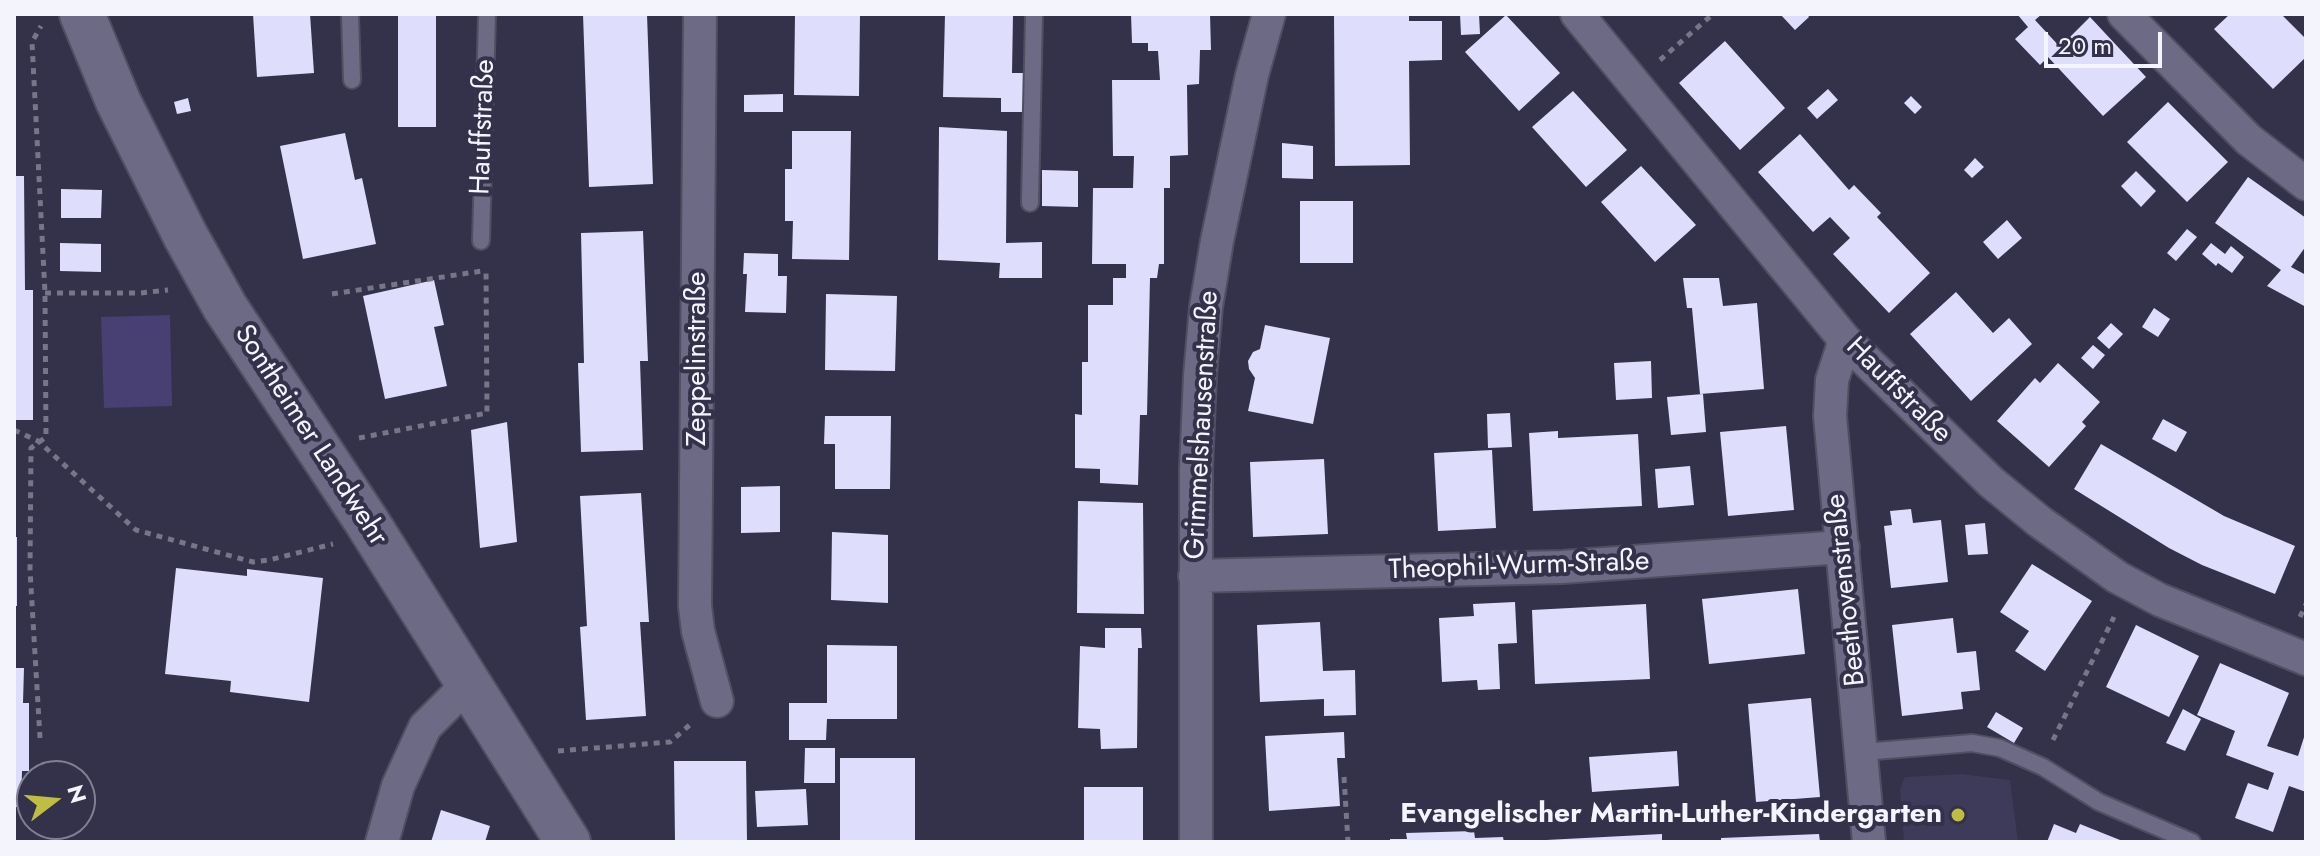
<!DOCTYPE html>
<html>
<head>
<meta charset="utf-8">
<style>
	body { margin:0 }
	#map { position:relative; width:2320px; height:856px; overflow:hidden; background:#34314a; font-family:Jost,sans-serif }
	canvas { display:block }
	.frame { position:absolute; inset:0; border:16px solid #f4f4fd; pointer-events:none }
	.north { position:absolute; left:16px; top:760px; width:80px; height:80px; box-sizing:border-box; background:#34314a; border:2px solid #817f92; border-radius:50%; rotate:74deg; font-size:22px; font-weight:700; line-height:32px; text-align:center; color:#f4f4fd }
	.north::after { content:''; display:block; margin:auto; width:28px; height:36px; background:#bfbe42; clip-path:polygon(50% 0,100% 100%,50% 72%,0 100%) }
	.scale { position:absolute; left:2044px; top:32px; width:118px; height:36px; box-sizing:border-box; border:4px solid #f4f4fd; border-top:0; padding-left:10px; font-size:24px; line-height:28px; white-space:nowrap; color:#f4f4fd; -webkit-text-stroke:6px #34314a; paint-order:stroke }
</style>
</head>
<body>
<div id="map">
<canvas width="2320" height="856"></canvas>
<div class="frame"></div>
<div class="north">N</div>
<div class="scale">20 m</div>
</div>
<script>
const context = document.querySelector('canvas').getContext('2d');
context.lineJoin = 'round';
function fill(path, color) { context.fillStyle = color; context.fill(path, 'evenodd'); }
const shape = rows => new Path2D(rows.map(r => 'M' + r).join(''));
function strokePath(path, color, width, dash) { context.strokeStyle = color; context.lineWidth = width; context.lineCap = dash ? 'butt' : 'round'; context.setLineDash(dash || []); context.stroke(path); }
function label(font, color, halo, rows, align = 'center') {
  context.font = font + ' Jost,sans-serif'; context.lineWidth = 8; context.setLineDash([]); context.textBaseline = 'middle'; context.strokeStyle = halo; context.fillStyle = color; for (const [text, x, y, turn = 0] of rows) {
    context.save(); context.translate(x, y); context.rotate((+turn || 0) * Math.PI / 180); context.textAlign = isNaN(turn) ? turn : align; if (halo) context.strokeText(text, 0, 0); context.fillText(text, 0, 0); context.restore();
  }
}
const built = shape([
	[1962,774,2010,780,2018,842,1904,842,1900,789,1905,777]
]);
const green = shape([
	[170,315,172,406,104,408,101,317]
]);
const building = shape([
	[253,14,310,14,314,73,257,77],
	[398,14,436,14,436,127,398,127],
	[583,14,647,14,653,184,589,187],
	[795,14,860,14,859,96,794,95],
	[945,14,1013,14,1012,73,1024,73,1025,112,1001,112,1001,98,943,97],
	[1131,14,1210,14,1211,50,1200,50,1199,84,1187,85,1188,155,1170,156,1170,188,1164,188,1164,264,1159,264,1157,278,1150,278,1147,415,1140,415,1138,485,1100,483,1100,469,1075,468,1075,414,1082,415,1082,362,1088,362,1088,305,1113,305,1113,278,1126,278,1126,264,1092,264,1093,188,1133,188,1134,156,1113,156,1112,80,1160,80,1158,51,1148,51,1148,43,1132,43],
	[1334,14,1409,14,1409,21,1442,21,1442,60,1409,61,1410,165,1335,166],
	[1460,14,1479,14,1480,34,1461,35],
	[1780,14,1807,14,1809,17,1795,30],
	[2017,14,2042,14,2035,20,2060,47,2090,17,2146,77,2103,116,2048,57,2040,65,2015,39,2028,27],
	[2230,14,2281,14,2306,39,2306,57,2273,89,2214,29],
	[1506,15,1560,73,1519,111,1465,52],
	[1725,41,1785,108,1740,150,1679,83],
	[1828,89,1838,100,1817,119,1807,108],
	[1573,91,1627,150,1586,187,1532,127],
	[783,94,783,112,744,112,744,95],
	[1911,96,1922,107,1915,114,1904,103],
	[188,98,191,111,177,114,174,102],
	[2168,102,2228,162,2187,202,2127,142],
	[939,127,1007,131,1006,243,1042,242,1042,278,999,278,1000,263,938,260],
	[792,131,851,131,849,260,792,259,793,221,785,221,785,169,792,169],
	[345,133,355,180,362,178,376,244,303,259,280,146],
	[1800,134,1849,190,1854,185,1881,213,1877,217,1930,273,1889,313,1833,254,1850,238,1830,217,1813,232,1758,172],
	[1282,143,1313,146,1313,179,1282,178],
	[1975,158,1984,167,1972,178,1964,170],
	[1641,166,1696,225,1655,262,1601,202],
	[1042,170,1078,171,1078,207,1042,206],
	[2136,171,2156,191,2141,207,2121,186],
	[14,176,24,176,25,290,33,290,33,420,14,420],
	[2248,177,2306,218,2306,246,2291,267,2306,275,2306,307,2267,286,2281,270,2215,223],
	[61,189,102,190,101,218,61,218],
	[1300,201,1353,201,1353,263,1300,263],
	[2007,220,2022,238,1998,259,1983,242],
	[2187,229,2197,237,2176,261,2167,253],
	[643,231,648,361,640,361,643,450,581,452,578,363,584,363,581,233],
	[60,243,101,244,101,272,60,271],
	[2211,243,2225,254,2231,246,2244,257,2232,273,2218,263,2216,266,2202,254],
	[744,253,778,254,778,276,787,276,786,313,745,312,747,274,743,274],
	[1683,278,1719,278,1723,306,1757,303,1764,389,1700,394,1692,308,1687,308],
	[434,280,444,325,434,327,447,386,385,399,363,296],
	[1956,292,1993,333,2009,318,2032,344,1971,401,1910,334],
	[826,294,897,296,895,371,825,370],
	[2154,308,2170,319,2158,337,2142,327],
	[2111,323,2123,334,2109,349,2097,338],
	[1265,325,1330,338,1313,424,1248,411,1255,378,1249,369,1248,361,1253,352,1260,349],
	[2093,345,2105,355,2093,369,2081,358],
	[1651,361,1652,398,1616,400,1614,363],
	[2058,363,2100,402,2082,422,2086,426,2049,467,1997,421,2035,378,2040,383],
	[1703,394,1706,432,1671,435,1667,397],
	[1510,413,1512,447,1488,448,1487,414],
	[825,416,891,416,890,489,835,489,835,444,824,444],
	[2163,419,2187,432,2176,452,2152,439],
	[507,422,517,542,480,548,471,430],
	[1786,426,1794,510,1728,516,1720,432],
	[1558,431,1558,438,1638,434,1642,506,1533,511,1529,433],
	[2101,444,2224,516,2295,546,2275,594,2202,565,2169,548,2074,489],
	[1492,450,1496,528,1438,531,1434,453],
	[1324,459,1328,534,1253,537,1250,462],
	[1690,466,1694,505,1658,508,1655,469],
	[780,486,780,532,741,533,741,487],
	[641,493,649,622,640,622,646,716,586,720,580,627,587,626,580,496],
	[1078,501,1143,503,1144,614,1077,613],
	[1911,509,1913,523,1941,520,1948,582,1891,588,1884,526,1892,525,1890,511],
	[1985,523,1988,554,1968,555,1965,525],
	[832,532,888,535,888,603,831,600],
	[14,537,17,537,17,606,14,606],
	[2032,564,2092,601,2045,671,2015,651,2029,631,2000,612],
	[176,568,247,576,247,569,323,578,309,702,230,692,231,681,165,674],
	[1798,589,1805,654,1709,664,1702,599],
	[1515,602,1517,643,1498,644,1500,689,1478,690,1477,680,1442,682,1439,618,1474,616,1473,604],
	[1646,604,1650,679,1535,684,1532,610],
	[1953,618,1957,653,1976,651,1980,690,1961,692,1963,709,1902,716,1892,625],
	[1320,622,1323,671,1355,670,1356,715,1324,716,1324,699,1260,702,1257,625],
	[2136,625,2199,656,2169,717,2106,687],
	[1105,628,1141,628,1142,648,1138,648,1137,748,1101,749,1100,729,1078,728,1080,646,1105,648],
	[827,645,897,646,897,719,827,719,826,740,789,740,789,703,827,703],
	[2220,663,2289,693,2267,746,2298,756,2306,731,2306,792,2289,786,2273,832,2235,818,2248,783,2268,790,2274,773,2226,755,2235,731,2197,715],
	[14,668,24,668,23,703,29,703,29,771,22,771,21,807,14,807],
	[1811,698,1820,797,1756,802,1748,704],
	[2183,709,2201,719,2185,751,2166,743],
	[1996,712,2023,728,2014,743,1987,727],
	[1344,732,1345,758,1337,758,1340,806,1269,811,1265,736],
	[805,748,835,748,835,783,804,783],
	[1677,751,1679,786,1592,792,1589,757],
	[840,758,915,758,915,842,840,842],
	[674,761,746,761,747,842,675,842],
	[1084,787,1143,787,1143,842,1084,842],
	[806,789,808,825,757,827,755,791],
	[441,810,490,826,485,842,431,842],
	[2054,824,2076,833,2080,824,2125,842,2047,842],
	[1474,831,1475,838,1503,837,1504,842,1390,842,1390,839,1407,839,1406,833],
	[1662,834,1662,842,1547,842,1546,840],
	[1819,834,1820,842,1721,842,1721,838]
]);
const path = shape([
	[1660,60,1713,14],
	[45,293,140,293,168,290],
	[332,294,482,271],
	[14,430,38,441,136,530,253,562,269,560,333,544],
	[359,438,487,413,486,269],
	[2300,617,2306,604],
	[40,738,30,570,31,448,46,437,45,293,32,42,41,26],
	[2053,740,2114,617],
	[558,751,670,742,692,723],
	[1344,777,1348,842]
]);
const lane = shape([
	[350,14,352,80],
	[1030,203,1034,14],
	[481,241,487,14],
	[1863,752,1972,743,2000,748,2043,767,2099,802,2192,842]
]);
const street = shape([
	[700,14,695,606,698,631,717,701],
	[1577,14,1845,340,1991,482,2040,522,2117,577,2160,600,2306,659],
	[2124,14,2249,140,2306,184],
	[1845,340,1832,380,1830,416,1869,842],
	[1195,576,1562,567,1843,547],
	[382,842,398,786,425,727,468,684],
	[1196,842,1196,469,1200,376,1206,307,1217,241,1252,75,1269,14]
]);
const secondary = shape([
	[82,14,118,101,185,235,225,307,367,522,568,842]
]);
const markers = [
	[1958,815,8,"#bfbe42"]
];
const streetNames = [
	["Hauffstraße",484,127,-88],
	["Zeppelinstraße",698,359,-90],
	["Hauffstraße",1898,391,45],
	["Grimmelshausenstraße",1203,425,-87],
	["Sontheimer Landwehr",310,436,57],
	["Theophil-Wurm-Straße",1519,567,-2],
	["Beethovenstraße",1847,590,-96]
];
const poiNames = [
	["Evangelischer Martin-Luther-Kindergarten",1942,815]
];
fill(built, '#3e3a59');
fill(green, '#484072');
fill(building, '#dfddfc');
strokePath(lane, '#504e60', 20);
strokePath(street, '#504e60', 36);
strokePath(secondary, '#504e60', 48);
strokePath(path, '#777588', 5, [6, 6]);
strokePath(lane, '#6d6a86', 16);
strokePath(street, '#6d6a86', 32);
strokePath(secondary, '#6d6a86', 44);
for (const [x, y, r, color] of markers) { const dot = new Path2D(); dot.arc(x, y, r, 0, 2 * Math.PI); context.fillStyle = color; context.fill(dot); strokePath(dot, '#34314a', 3); }
label('28px', '#f4f4fd', '#34314a', streetNames);
label('bold 28px', '#f4f4fd', '#34314a', poiNames, 'right');
</script>
</body>
</html>
